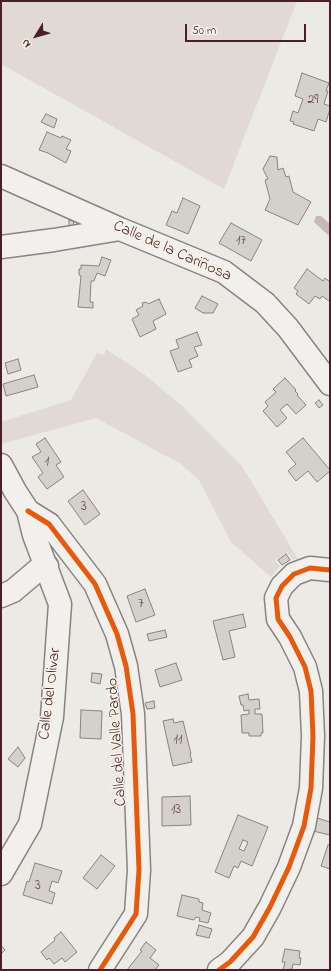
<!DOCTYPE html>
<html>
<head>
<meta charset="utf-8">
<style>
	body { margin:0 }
	#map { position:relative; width:331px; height:971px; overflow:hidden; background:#eceae4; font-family:"Indie Flower",sans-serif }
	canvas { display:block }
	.frame { position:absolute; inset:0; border:2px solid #4a1f2b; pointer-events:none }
	.north { position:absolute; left:16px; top:16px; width:40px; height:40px; -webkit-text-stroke:3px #f7f3e8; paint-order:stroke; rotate:233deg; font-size:11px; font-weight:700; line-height:16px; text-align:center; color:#4a1f2b }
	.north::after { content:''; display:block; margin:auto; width:14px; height:18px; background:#4a1f2b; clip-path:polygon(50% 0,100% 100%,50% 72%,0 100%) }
	.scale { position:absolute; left:185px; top:24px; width:121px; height:18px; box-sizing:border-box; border:2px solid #4a1f2b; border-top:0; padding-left:5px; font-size:12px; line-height:14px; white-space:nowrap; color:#4a1f2b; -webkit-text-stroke:3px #f7f3e8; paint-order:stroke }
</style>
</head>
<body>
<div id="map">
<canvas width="331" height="971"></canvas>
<div class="frame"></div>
<div class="north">N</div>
<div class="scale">50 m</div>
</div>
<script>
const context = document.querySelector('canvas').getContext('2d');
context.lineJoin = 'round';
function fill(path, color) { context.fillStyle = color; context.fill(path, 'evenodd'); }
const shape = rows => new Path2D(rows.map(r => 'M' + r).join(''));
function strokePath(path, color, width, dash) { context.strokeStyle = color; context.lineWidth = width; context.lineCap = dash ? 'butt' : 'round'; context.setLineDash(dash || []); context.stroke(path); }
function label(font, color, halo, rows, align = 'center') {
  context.font = font + ' "Indie Flower",sans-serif'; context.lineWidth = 3; context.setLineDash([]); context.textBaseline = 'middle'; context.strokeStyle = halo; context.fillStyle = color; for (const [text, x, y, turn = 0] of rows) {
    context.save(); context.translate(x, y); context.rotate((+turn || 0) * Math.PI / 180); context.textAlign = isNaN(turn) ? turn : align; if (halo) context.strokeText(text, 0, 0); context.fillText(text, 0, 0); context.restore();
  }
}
const green = shape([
	[1,1,297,1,224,189,1,64],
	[106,349,145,375,181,405,242,466,298,559,292,559,287,552,275,560,280,566,271,577,231,542,199,480,181,464,96,418,1,444,1,420,4,421,71,400,97,353,104,355]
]);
const water = shape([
	[316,216,321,216,330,224,330,234,328,235,314,222]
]);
const building = shape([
	[302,73,329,83,326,91,328,91,324,104,330,106,330,109,326,122,318,119,314,131,293,124,294,122,290,121,293,111,298,113,303,99,295,96,302,73],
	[46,114,57,119,54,128,41,122,46,114],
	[47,132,61,138,62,136,71,140,66,149,71,151,66,163,48,153,39,150,47,132],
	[270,156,277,157,278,170,283,168,286,177,289,176,293,192,311,202,298,225,265,210,270,199,265,180,268,179,263,169,270,156],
	[183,198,200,206,188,234,166,225,172,211,177,213,183,198],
	[69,220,74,221,73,226,69,226,69,220],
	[231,223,262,240,251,261,219,243,231,223],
	[102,257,111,260,105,276,97,273,94,281,91,281,90,302,93,302,93,308,78,307,81,276,79,275,79,269,81,269,81,265,99,266,102,257],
	[307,269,323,281,325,278,330,282,330,299,329,301,322,296,320,299,315,296,309,304,296,294,298,291,294,288,307,269],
	[202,296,218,304,213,313,203,313,195,308,202,296],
	[159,299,166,314,153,321,156,329,140,337,132,319,139,315,136,310,143,306,142,303,146,302,148,304,159,299],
	[197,332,202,345,194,347,198,356,189,360,192,367,178,372,170,351,179,348,176,340,197,332],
	[18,359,21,370,8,374,5,363,18,359],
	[34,375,38,387,6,396,3,384,34,375],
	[285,378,296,390,295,391,298,394,297,395,306,405,296,414,287,404,280,410,287,418,277,427,263,411,268,406,265,402,276,392,273,389,285,378],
	[319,400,323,405,319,408,315,403,319,400],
	[45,438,61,462,56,465,64,477,47,489,38,477,43,473,32,457,41,452,36,444,45,438],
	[303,438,330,470,330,471,317,482,308,471,296,481,288,471,296,464,286,452,303,438],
	[83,490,100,514,85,525,68,501,83,490],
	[286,554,290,560,282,565,278,560,286,554],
	[145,589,155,615,136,622,127,596,145,589],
	[243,614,246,627,229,631,235,657,223,660,213,621,243,614],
	[165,630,167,637,149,641,147,634,165,630],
	[176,663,182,680,160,687,155,670,176,663],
	[92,673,102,674,100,684,91,682,92,673],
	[248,694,249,700,259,699,260,709,255,709,255,714,262,714,263,733,261,733,261,736,249,736,249,733,242,733,241,715,249,714,249,710,244,711,243,705,241,705,239,696,248,694],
	[154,701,155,708,147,709,145,703,154,701],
	[81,710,102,711,101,739,80,738,81,710],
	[173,719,174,723,183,721,191,754,190,754,192,762,173,766,163,721,173,719],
	[18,747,25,758,18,767,8,759,18,747],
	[190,796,191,825,162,826,162,797,190,796],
	[238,815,268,827,252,866,241,861,238,868,234,866,229,878,215,872,238,815],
	[243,840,248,842,244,851,239,849,243,840],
	[317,818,330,822,330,835,313,831,317,818],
	[328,845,330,845,330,869,321,866,328,845],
	[101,855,115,866,97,889,83,878,101,855],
	[35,863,62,871,58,883,52,881,49,891,55,893,52,904,23,895,27,881,29,882,35,863],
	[182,895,199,899,199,902,203,903,202,910,211,913,208,923,199,921,200,918,196,917,194,920,177,916,182,895],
	[199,925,212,929,209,938,196,935,199,925],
	[61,932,77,952,65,962,62,958,54,964,49,958,47,960,41,952,55,940,54,938,61,932],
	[146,942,156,950,150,958,159,965,155,970,127,970,142,951,140,950,146,942],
	[1,945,5,950,1,954,1,945],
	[285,949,300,951,299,958,301,958,300,965,293,964,292,969,283,970,285,962,282,962,285,949]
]);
const minor = shape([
	[1,176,120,229,224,272,265,303,288,328,330,384],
	[1,247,54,240,120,229],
	[1,465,15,491,28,511,34,535,60,604,52,717,30,824,1,874],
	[28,511,49,524,95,584,117,634,126,666,133,714,139,870,136,914,100,970],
	[1,596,13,591,39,569,47,566],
	[219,970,230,962,253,937,270,907,289,867,304,826,311,788,313,736,311,691,305,667,290,637,278,619,276,598,282,586,294,574,310,568,330,570]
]);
const cycleway = shape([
	[28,511,49,524,95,584,117,634,126,666,133,714,139,870,136,914,100,970],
	[219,970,230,962,253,937,270,907,289,867,304,826,311,788,313,736,311,691,305,667,290,637,278,619,276,598,282,586,294,574,310,568,330,570]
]);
const numberNames = [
	["29",313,101],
	["17",241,242],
	["1",47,463],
	["3",84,508],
	["7",141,605],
	["11",178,741],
	["13",176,811],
	["3",38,887]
];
const streetNames = [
	["Calle de la Cariñosa",172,252,24],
	["Calle del Olivar",51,694,-83],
	["Calle del Valle Pardo",118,742,-94]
];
fill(green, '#e1dad4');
fill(water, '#c7b9b6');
fill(building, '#d4d0cc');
strokePath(building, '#8b8282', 1);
strokePath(minor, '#8b8282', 25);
strokePath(minor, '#f1f0ec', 22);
strokePath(cycleway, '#e8590c', 5);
label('14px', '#6c4b53', null, numberNames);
label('16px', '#4a1f2b', '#f7f3e8', streetNames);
</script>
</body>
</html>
